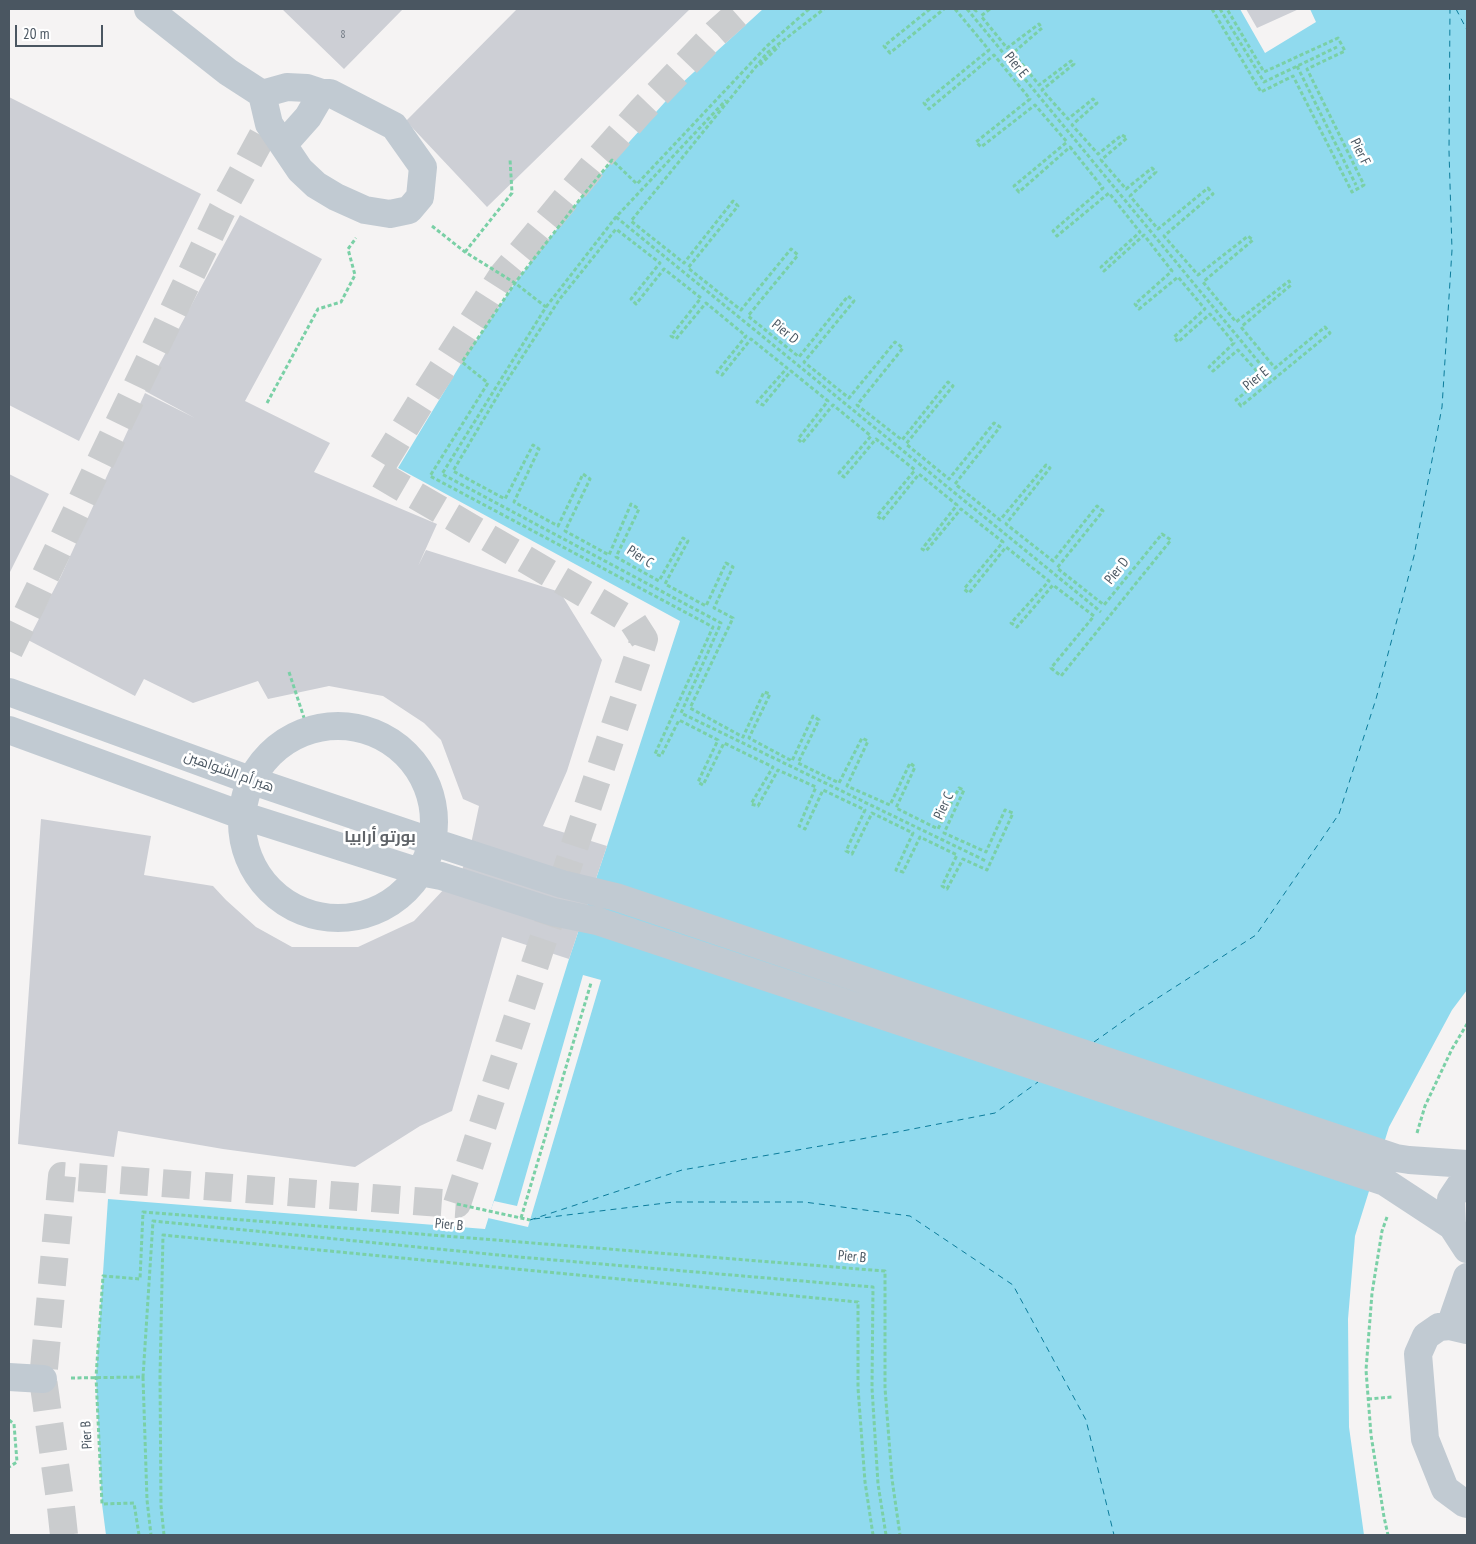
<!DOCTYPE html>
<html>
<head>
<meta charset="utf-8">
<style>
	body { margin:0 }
	#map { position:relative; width:1476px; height:1544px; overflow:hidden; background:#f5f3f3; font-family:"PT Sans Narrow",sans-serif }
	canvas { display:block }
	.frame { position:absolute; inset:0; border:10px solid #4a5661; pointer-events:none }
	.scale { position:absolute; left:15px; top:25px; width:88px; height:22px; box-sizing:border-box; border:2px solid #4a5661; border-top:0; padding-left:6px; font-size:15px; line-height:18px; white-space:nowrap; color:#4a5661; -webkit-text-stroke:4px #fff; paint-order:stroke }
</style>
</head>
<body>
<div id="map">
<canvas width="1476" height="1544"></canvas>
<div class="frame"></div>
<div class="scale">20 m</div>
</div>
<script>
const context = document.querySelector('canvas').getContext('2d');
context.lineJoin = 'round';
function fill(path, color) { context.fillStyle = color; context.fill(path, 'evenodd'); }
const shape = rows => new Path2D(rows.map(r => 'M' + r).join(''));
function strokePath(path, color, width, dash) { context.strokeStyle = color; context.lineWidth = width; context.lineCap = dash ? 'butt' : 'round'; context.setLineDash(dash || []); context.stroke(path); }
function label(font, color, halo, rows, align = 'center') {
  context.font = font + ' "PT Sans Narrow",Cairo,sans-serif'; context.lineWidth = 5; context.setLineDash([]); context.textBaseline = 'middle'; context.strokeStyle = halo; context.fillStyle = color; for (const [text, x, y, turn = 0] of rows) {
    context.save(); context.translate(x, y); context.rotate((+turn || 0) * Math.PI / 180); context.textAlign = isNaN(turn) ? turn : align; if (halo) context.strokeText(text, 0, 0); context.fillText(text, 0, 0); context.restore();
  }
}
const water = shape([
	[763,9,1240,9,1265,53,1316,22,1310,9,1467,9,1467,990,1452,1010,1389,1127,1355,1236,1348,1319,1349,1427,1364,1535,106,1535,102,1504,96,1377,108,1199,485,1229,569,959,607,846,680,621,398,468,462,362,515,283,581,198,613,160,682,83]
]);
const pier = shape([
	[583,975,601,980,528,1227,488,1218,494,1201,517,1206]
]);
const ferry = shape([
	[1456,9,1467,30],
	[1094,1042,1139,1010,1256,935,1339,814,1376,699,1414,556,1442,407,1452,250,1449,151,1450,9],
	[534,1219,674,1202,804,1202,910,1216,1013,1285,1086,1420,1114,1535],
	[530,1220,682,1170,861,1139,995,1113,1038,1082]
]);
const building = shape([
	[282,9,403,9,344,69],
	[517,9,690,9,487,207,406,121],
	[1246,9,1299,9,1257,28],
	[9,97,201,194,79,441,9,405],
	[240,215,322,259,245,401,330,443,314,472,437,524,418,566,426,550,560,592,602,660,567,771,543,826,607,846,569,959,502,937,452,1111,420,1126,355,1167,223,1149,118,1131,114,1157,18,1144,41,819,151,836,144,875,213,886,226,900,256,927,292,947,358,947,414,921,462,870,471,844,479,806,463,799,441,740,424,723,383,696,329,686,268,699,258,681,193,703,144,679,135,696,28,640,61,576,145,393,195,418,145,391],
	[9,474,49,494,9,574]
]);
const minorTunnel = shape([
	[9,651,222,210,269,124],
	[64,1535,61,1507,43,1379,62,1176,457,1204,540,949,644,639,633,622,377,473,419,405,502,276,601,156,641,111,716,33,743,9]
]);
const path = shape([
	[809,9,767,46,637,184,612,160,581,198,515,283,462,362,488,383,430,476,713,627,655,754,661,756,679,720,718,740,698,782,703,785,724,743,773,767,751,804,758,806,778,770,816,787,799,826,805,829,823,790,865,810,846,851,852,854,872,813,913,833,896,870,903,872,920,837,957,855,942,886,947,889,963,859,987,870,1013,813,1005,810,986,852,944,833,964,790,959,788,938,829,896,808,915,767,910,763,890,805,847,786,868,741,862,738,839,783,798,763,819,720,813,716,792,761,749,738,770,694,764,692,743,737,690,708,733,618,714,608,733,567,726,563,706,606,665,584,688,541,683,538,659,581,616,557,639,509,631,504,609,555,565,531,590,479,583,474,558,526,514,502,539,449,533,445,505,499,453,471,501,390,559,300,616,229,660,263,631,299,636,304,664,269,701,298,671,336,676,339,706,303,746,336,717,372,722,375,751,339,787,368,757,402,763,405,791,371,828,401,798,439,802,443,833,405,871,436,839,473,844,477,876,439,915,470,877,516,882,520,919,474,957,505,922,549,926,551,961,509,1003,542,964,589,969,593,1006,547,1049,581,1011,623,1017,627,1053,585,1094,616,1051,668,1061,676,1171,540,1162,534,1104,605,1057,568,1103,511,1097,506,1053,561,1006,524,1050,468,1046,465,1000,520,955,484,1000,427,994,423,949,479,906,444,953,386,948,382,902,440,857,405,903,348,895,342,849,398,804,362,854,301,848,296,799,357,748,316,798,255,791,249,741,310,688,268,738,206,733,201,684,263,631,221,767,53,824,9],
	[930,9,884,46,890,53,944,9],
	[955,9,989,50,924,103,929,109,994,55,1030,99,976,142,981,147,1035,105,1067,142,1014,186,1019,192,1070,147,1103,188,1053,231,1057,236,1109,193,1140,232,1101,267,1104,271,1144,235,1172,271,1135,304,1139,309,1178,277,1205,309,1174,337,1178,342,1210,314,1234,343,1209,367,1213,371,1238,350,1263,378,1236,400,1241,406,1330,333,1325,327,1275,368,1241,327,1291,285,1289,281,1236,322,1203,282,1253,240,1248,236,1198,275,1164,236,1213,194,1208,188,1158,229,1130,196,1156,172,1152,168,1126,189,1101,160,1127,138,1122,135,1098,154,1072,125,1097,103,1093,99,1068,119,1042,90,1074,64,1071,61,1039,85,1013,53,1042,28,1039,24,1007,48,981,16,990,9],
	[967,9,1271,377],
	[974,9,976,11,979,9],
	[1212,9,1261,92,1293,76,1352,192,1364,185,1307,69,1345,51,1338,38,1264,72,1227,9],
	[1220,9,1264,82,1337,47],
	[760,65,779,46],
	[1297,66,1356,185],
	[616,217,1101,612],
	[432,226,465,252,515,283,546,307,442,474,721,623,681,713,986,861],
	[465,252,512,193,510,159],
	[546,307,616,217,726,100],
	[267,403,318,309,341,302,355,275,348,249,356,238],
	[289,672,308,730],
	[1417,1133,1425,1106,1452,1049,1467,1024],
	[457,1204,530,1220],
	[1387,1217,1382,1231,1372,1293,1366,1370,1371,1435,1384,1517,1388,1535],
	[521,1218,591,983],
	[143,1377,147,1500,151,1535],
	[71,1378,143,1377,153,1221,519,1257,873,1287,872,1388,878,1484,886,1535],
	[1368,1399,1392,1397],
	[9,1420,14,1424,17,1462,9,1467],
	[139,1535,134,1503,102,1504,96,1377,103,1276,140,1279,143,1212,885,1271,885,1388,892,1479,900,1535],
	[164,1535,161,1506,160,1376,163,1235,858,1302,858,1388,865,1482,873,1535]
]);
const minor = shape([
	[148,9,228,72,262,94],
	[287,87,307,88,322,93,330,93,394,126,423,167,420,197,409,210,390,214,365,210,336,197,316,185,300,170,269,124,262,94,287,87],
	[284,144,308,117,322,93],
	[9,692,250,780,433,842,562,884,616,897,1396,1158,1409,1160,1467,1164],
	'242 822a96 96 0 1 1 192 0a96 96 0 1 1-192 0Z',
	[9,730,241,815,420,872,441,876,553,912,597,921,1385,1182,1452,1226],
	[1467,1175,1451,1199,1452,1226,1467,1249],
	[1450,1326,1467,1277],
	[1467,1330,1450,1326,1439,1327,1426,1336,1418,1354,1425,1439,1445,1489,1464,1503,1467,1504],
	[9,1377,43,1379]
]);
const numberNames = [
	["8",343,35]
];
const streetNames = [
	["Pier E",1016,65,51],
	["Pier F",1360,152,64],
	["Pier D",785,332,39],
	["Pier E",1256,379,-39],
	["Pier C",640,557,33],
	["Pier D",1117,571,-51],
	["هير أم الشواهين",229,772,20],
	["Pier C",944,806,-65],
	["Pier B",449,1225,5],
	["Pier B",852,1257,5],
	["Pier B",87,1435,-93]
];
const quarterNames = [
	["بورتو أرابيا",380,837]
];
fill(water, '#90daee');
fill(pier, '#f5f3f3');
strokePath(ferry, '#0c7c9b', 1, [6, 5]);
fill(building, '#cdcfd5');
strokePath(minorTunnel, '#caccce', 28, [28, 14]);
strokePath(path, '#7ad0a6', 3, [4, 2.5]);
strokePath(minor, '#c1cad2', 28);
label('11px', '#6b747e', null, numberNames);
label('14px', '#4a5661', '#fff', streetNames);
label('bold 16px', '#5f6368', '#fff', quarterNames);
</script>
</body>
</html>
